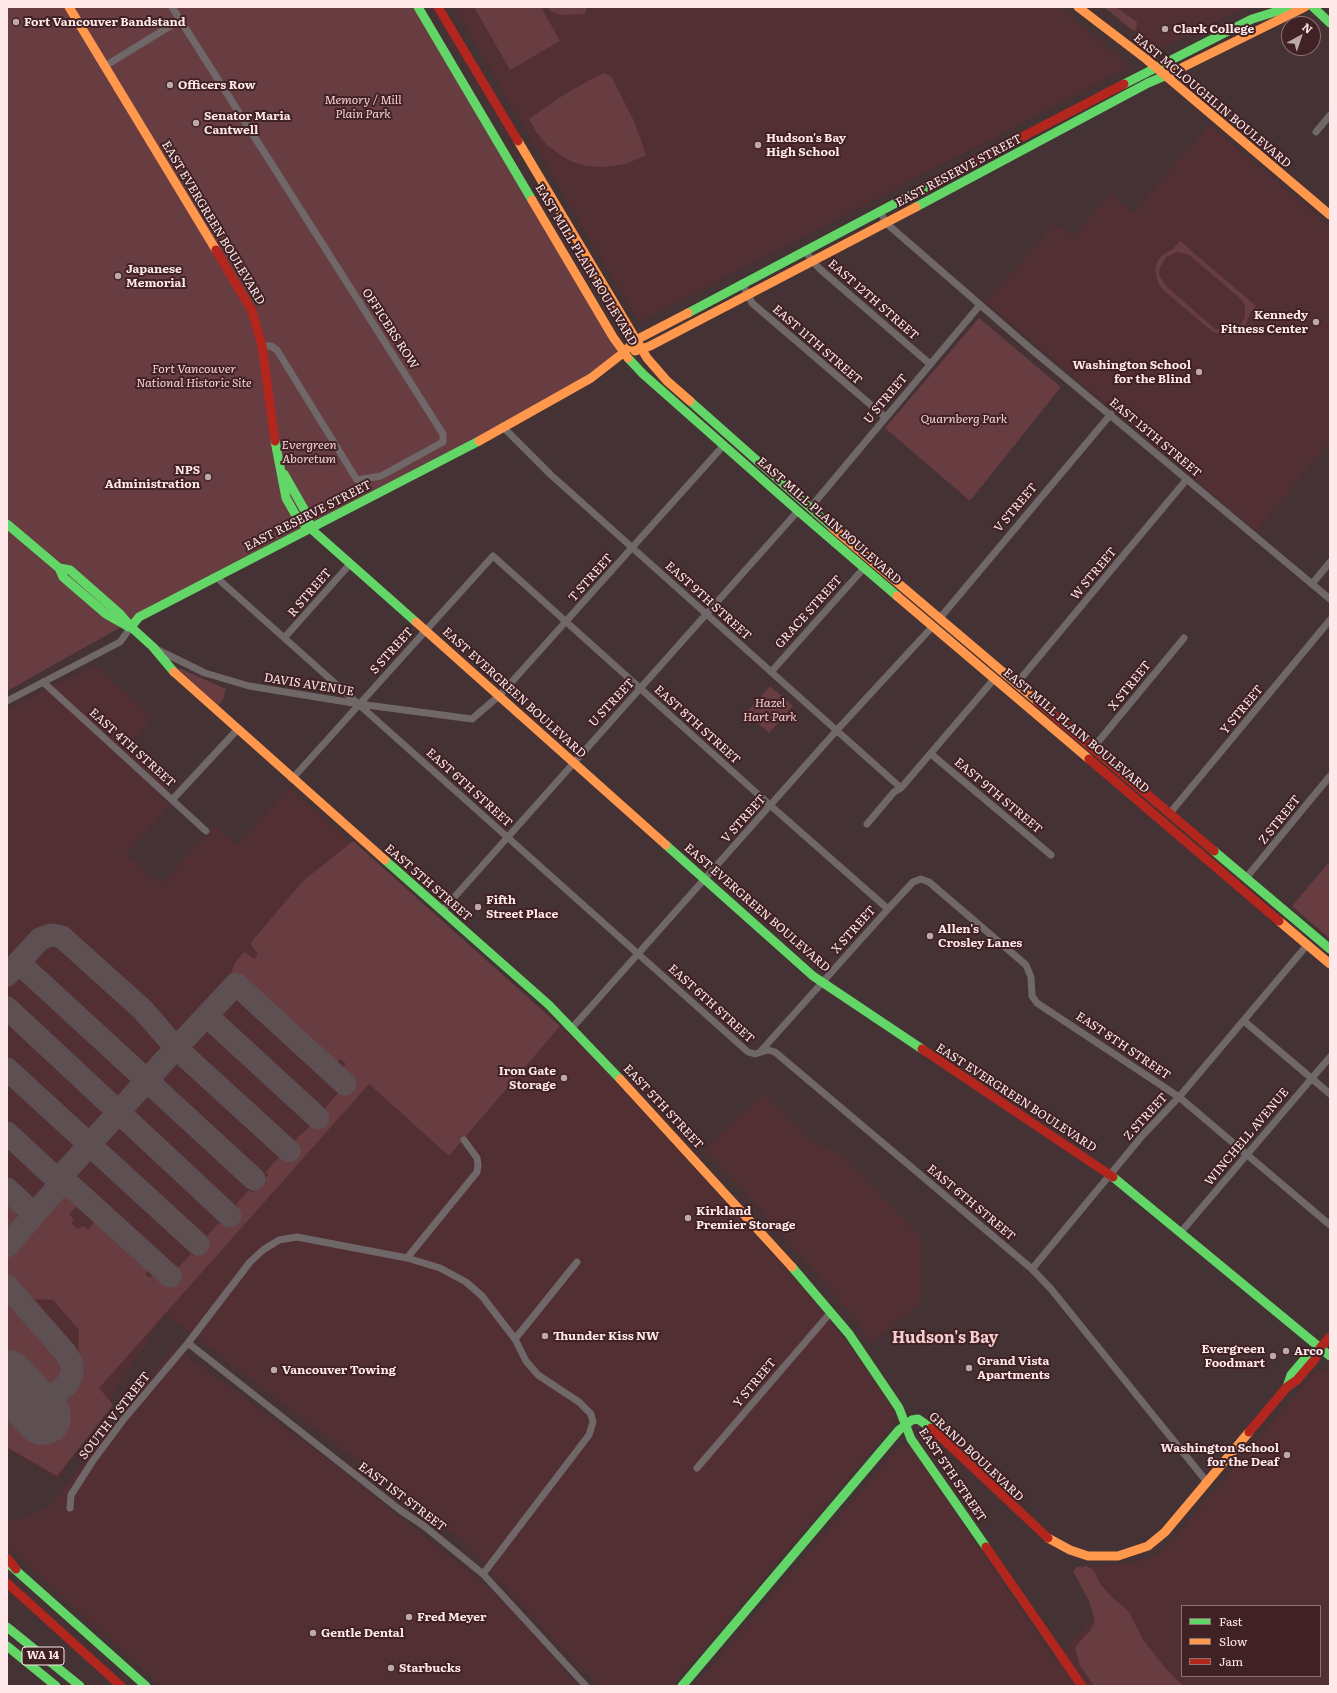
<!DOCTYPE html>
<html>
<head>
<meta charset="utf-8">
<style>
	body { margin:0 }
	#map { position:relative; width:1337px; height:1693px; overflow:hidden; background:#443234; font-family:Literata,serif }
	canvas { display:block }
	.frame { position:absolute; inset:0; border:8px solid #fee8e9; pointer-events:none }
	.legend { position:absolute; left:1181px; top:1605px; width:140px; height:72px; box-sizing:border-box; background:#402124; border:1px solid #8c7173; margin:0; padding:5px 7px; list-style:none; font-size:12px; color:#fee8e9 }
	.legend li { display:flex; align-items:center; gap:8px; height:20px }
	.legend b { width:20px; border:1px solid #8c7173 }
	.north { position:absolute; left:1281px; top:16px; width:40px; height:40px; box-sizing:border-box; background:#402124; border:1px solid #8c7173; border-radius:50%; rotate:40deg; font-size:11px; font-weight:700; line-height:16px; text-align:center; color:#fee8e9 }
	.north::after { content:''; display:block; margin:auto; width:14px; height:18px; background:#bda8aa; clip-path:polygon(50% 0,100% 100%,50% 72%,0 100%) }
</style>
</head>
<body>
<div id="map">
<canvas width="1337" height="1693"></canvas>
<div class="frame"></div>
<ul class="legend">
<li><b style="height:5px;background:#63d668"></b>Fast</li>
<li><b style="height:5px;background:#ff974d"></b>Slow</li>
<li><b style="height:5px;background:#b3261e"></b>Jam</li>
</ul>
<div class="north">N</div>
</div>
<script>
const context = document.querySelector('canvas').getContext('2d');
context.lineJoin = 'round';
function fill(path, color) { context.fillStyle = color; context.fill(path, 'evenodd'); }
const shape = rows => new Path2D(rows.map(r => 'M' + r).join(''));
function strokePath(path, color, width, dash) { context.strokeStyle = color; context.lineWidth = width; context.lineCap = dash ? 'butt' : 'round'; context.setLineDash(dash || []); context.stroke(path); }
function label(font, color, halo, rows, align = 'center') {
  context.font = font + ' Literata,serif'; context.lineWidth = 4; context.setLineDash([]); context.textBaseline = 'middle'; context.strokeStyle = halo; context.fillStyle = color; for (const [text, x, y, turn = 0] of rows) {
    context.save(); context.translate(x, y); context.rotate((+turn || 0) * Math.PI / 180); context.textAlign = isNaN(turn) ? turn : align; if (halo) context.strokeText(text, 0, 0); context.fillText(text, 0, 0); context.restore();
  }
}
const built = shape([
	[454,7,1059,7,1126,63,1127,68,639,322],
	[1105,7,1247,7,1155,51],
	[1209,125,1330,227,1330,441,1256,531,986,302,1055,224,1073,237,1111,194,1134,212],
	[95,665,153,718,128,746,170,783,159,795,170,805,126,854,161,884,215,826,237,845,289,788,588,1051,803,1288,859,1358,883,1393,894,1414,894,1423,672,1686,601,1686,561,1648,465,1542,165,1314,58,1479,7,1449,7,709],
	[764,1093,811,1142,839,1153,920,1236,920,1303,872,1343,850,1312,751,1199,704,1150],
	[175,1347,326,1458,489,1588,507,1605,578,1686,162,1686,7,1547,7,1522,38,1512,50,1506],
	[1327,1370,1330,1373,1330,1686,695,1686,900,1445,904,1444,911,1447,1055,1661,1099,1611,1091,1567,1138,1562,1156,1556,1175,1538,1316,1371],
	[1182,1606,1320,1606,1320,1676,1182,1676]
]);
const green = shape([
	[7,7,418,7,617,349,612,362,591,378,139,617,7,691],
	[474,7,541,7,560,41,510,70],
	[547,7,587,7,585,14,560,15,550,11],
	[1104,7,1116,7,1137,22,1136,30,1131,29],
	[603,73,611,76,634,121,646,155,626,164,603,167,587,166,572,162,559,154,547,145,537,133,529,119,565,94],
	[1180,241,1256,306,1250,313,1245,327,1240,331,1227,336,1213,332,1162,289,1158,283,1155,269,1157,262,1161,256,1173,249],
	[1177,252,1189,255,1241,299,1245,305,1245,317,1239,327,1227,332,1215,329,1165,285,1159,274,1160,268,1166,257],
	[979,318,1061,387,970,501,885,428],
	[179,668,226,689,223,700,218,706,178,669],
	[770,686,793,706,769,733,746,713],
	[353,841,560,1026,449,1156,369,1084,99,1388,113,1405,57,1476,7,1447,7,1396,36,1429,56,1409,55,1408,71,1391,77,1381,79,1330,53,1300,27,1299,7,1276,8,1256,63,1192,68,1191,85,1205,82,1210,76,1207,69,1214,74,1219,71,1223,78,1229,83,1226,88,1230,94,1222,88,1217,93,1213,95,1213,128,1243,124,1250,129,1254,133,1250,135,1250,140,1254,135,1260,141,1265,146,1260,151,1264,151,1266,145,1274,150,1278,157,1271,168,1279,172,1274,170,1269,174,1265,178,1268,191,1254,194,1256,208,1238,207,1236,219,1223,223,1224,238,1207,236,1204,249,1190,253,1192,268,1175,266,1172,279,1157,283,1159,297,1143,295,1140,326,1111,325,1108,348,1082,339,1072,346,1064,340,1059,333,1067,231,973,235,963,242,954,245,952,254,959,258,954,251,945,252,941,303,881],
	[1330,861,1330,939,1292,906],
	[7,1198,15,1208,17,1216,15,1226,7,1237],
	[7,1295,66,1362,67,1372,66,1377,55,1388,42,1389,29,1386,7,1361],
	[1087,1566,1093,1570,1101,1585,1111,1596,1128,1611,1144,1641,1166,1669,1183,1686,1094,1686,1080,1666,1076,1652,1076,1646,1090,1631,1095,1621,1089,1601,1073,1571,1077,1567]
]);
const taxiway = shape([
	[19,963,254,1179],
	[7,975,40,939,51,935,62,937,143,1010,176,1048,289,1151],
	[7,1008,230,1216],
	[207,1016,318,1118],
	[7,1069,198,1244],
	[7,1133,49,1172,72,1187,170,1276],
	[7,1189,34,1214],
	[7,1246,57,1188,66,1171,165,1060,236,984,345,1084],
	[7,1286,65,1352,72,1364,72,1373,68,1383,53,1397,37,1400,19,1392]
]);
const runway = shape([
	[7,1378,43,1417]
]);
const street = shape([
	[172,7,443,434,443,442,381,476,357,480,277,350,271,346,262,346],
	[105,66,180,20],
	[1316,132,1330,115],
	[880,211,886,223,1031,349,1330,599],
	[805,250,812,261,821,270,930,364],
	[742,283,752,303,885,417],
	[503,427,551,475,901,788],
	[810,508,980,305],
	[216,577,748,1052,755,1054,768,1050,775,1052,1032,1269,1051,1289,1207,1482],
	[1312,584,1330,562],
	[940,618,1111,414],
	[285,637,350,564],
	[158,650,205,673,249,686,359,704,472,719,500,695,723,446],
	[771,672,864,568],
	[43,682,206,831],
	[1017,683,1187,479],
	[7,701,120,642,131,627],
	[1093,748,1184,638],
	[931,754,1051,855],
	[292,779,493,556,771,806,888,909],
	[172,800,237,730],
	[1170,813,1330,620],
	[867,824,894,792,901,788,995,678],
	[1246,878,1330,776],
	[442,911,798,511],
	[1244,1021,1330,1094],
	[572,1028,837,730,933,626],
	[760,1052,888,909,913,882,921,879,929,882,1026,965,1031,977,1032,996,1037,1003,1179,1097,1330,1225],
	[1181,1232,1330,1057],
	[407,1258,477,1172,478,1165,477,1158,464,1140],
	[1032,1269,1142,1136,1179,1097,1308,944],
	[515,1339,577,1262],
	[188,1343,400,1510,424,1526,483,1574,586,1686],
	[697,1468,831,1312],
	[70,1508,71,1495,92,1462,124,1419,188,1343,250,1262,263,1250,279,1240,297,1237,407,1258,440,1268,466,1282,482,1296,515,1339,526,1361,538,1375,579,1402,591,1414,593,1422,589,1435,483,1574]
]);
const fast = shape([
	[418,7,532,200],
	[1313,7,1330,23],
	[1124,84,1252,19,1291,7],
	[916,207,1148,83,1167,75],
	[688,313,945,177],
	[628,358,643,374,798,511,897,596],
	[690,401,833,528],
	[275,441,286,498,299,521,310,528,416,622],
	[284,474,308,516,310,528],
	[7,524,59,568,70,570,120,614,131,627,153,647,174,672],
	[59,568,63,577,106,614,129,627],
	[131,627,139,617,479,441],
	[666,845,813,976,922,1049],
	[1214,851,1330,949],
	[385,860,549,1005,620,1079],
	[1113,1177,1330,1356],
	[792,1267,849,1334,899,1408,911,1439,986,1547],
	[1287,1387,1291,1375,1309,1354,1320,1348],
	[10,1565,146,1686],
	[7,1627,80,1686],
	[7,1646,56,1686],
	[682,1686,899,1430,912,1420,918,1419,931,1428]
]);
const slow = shape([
	[69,7,216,250],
	[1078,7,1146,59,1330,215],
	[1167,75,1305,7],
	[518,141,647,358,667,381,690,401],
	[532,200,613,337,628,358],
	[635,351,650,346,916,207],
	[479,441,591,378,623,353,636,340,688,313],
	[833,528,1037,701],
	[897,596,1089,759],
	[416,622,666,845],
	[174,672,385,860],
	[1279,921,1330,964],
	[620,1079,792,1267],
	[1048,1538,1070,1550,1088,1556,1118,1556,1148,1546,1165,1532,1249,1432]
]);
const jam = shape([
	[438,7,518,141],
	[945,177,1124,84],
	[216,250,252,311,262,346,275,441],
	[1037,701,1214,851],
	[1089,759,1279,921],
	[922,1049,1113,1177],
	[931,1428,1048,1538],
	[1249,1432,1287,1387,1297,1380,1315,1359,1320,1348,1330,1337],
	[986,1547,1082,1686],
	[7,1558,16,1569],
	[7,1583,121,1686]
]);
const markers = [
	[16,22,4,"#bda8aa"],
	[1165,29,4,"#bda8aa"],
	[170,85,4,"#bda8aa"],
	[196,123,4,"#bda8aa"],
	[758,145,4,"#bda8aa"],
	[118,276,4,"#bda8aa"],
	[1316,322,4,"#bda8aa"],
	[1199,372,4,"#bda8aa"],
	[208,477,4,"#bda8aa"],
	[478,907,4,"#bda8aa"],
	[930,936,4,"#bda8aa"],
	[564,1078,4,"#bda8aa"],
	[688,1218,4,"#bda8aa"],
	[545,1336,4,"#bda8aa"],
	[1286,1351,4,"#bda8aa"],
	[1273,1356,4,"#bda8aa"],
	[969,1368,4,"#bda8aa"],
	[274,1370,4,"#bda8aa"],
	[1287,1455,4,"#bda8aa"],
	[409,1617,4,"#bda8aa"],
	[313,1633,4,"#bda8aa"],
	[391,1668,4,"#bda8aa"]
];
const shields = [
	[43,1656,42]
];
const shieldNames = [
	["WA 14",43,1656]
];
const poiNames = [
	["Fort Vancouver Bandstand",24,22],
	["Clark College",1173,29],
	["Officers Row",178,85],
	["Senator Maria",204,116],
	["Cantwell",204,130],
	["Hudson's Bay",766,138],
	["High School",766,152],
	["Japanese",126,269],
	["Memorial",126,283],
	["Kennedy",1308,315,"right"],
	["Fitness Center",1308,329,"right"],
	["Washington School",1191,365,"right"],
	["for the Blind",1191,379,"right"],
	["NPS",200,470,"right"],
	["Administration",200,484,"right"],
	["Fifth",486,900],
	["Street Place",486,914],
	["Allen's",938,929],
	["Crosley Lanes",938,943],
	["Iron Gate",556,1071,"right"],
	["Storage",556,1085,"right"],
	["Kirkland",696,1211],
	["Premier Storage",696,1225],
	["Thunder Kiss NW",553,1336],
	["Evergreen",1265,1349,"right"],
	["Foodmart",1265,1363,"right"],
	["Arco",1294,1351],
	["Grand Vista",977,1361],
	["Apartments",977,1375],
	["Vancouver Towing",282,1370],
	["Washington School",1279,1448,"right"],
	["for the Deaf",1279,1462,"right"],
	["Fred Meyer",417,1617],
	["Gentle Dental",321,1633],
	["Starbucks",399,1668]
];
const parkNames = [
	["Memory / Mill",363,100],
	["Plain Park",363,114],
	["Fort Vancouver",194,369],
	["National Historic Site",194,383],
	["Quarnberg Park",964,419],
	["Evergreen",309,445],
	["Aboretum",309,459],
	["Hazel",770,703],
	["Hart Park",770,717]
];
const streetNames = [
	["EAST MCLOUGHLIN BOULEVARD",1212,101,40],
	["EAST RESERVE STREET",959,171,-28],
	["EAST EVERGREEN BOULEVARD",213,223,59],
	["EAST MILL PLAIN BOULEVARD",586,265,59],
	["EAST 12TH STREET",873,300,41],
	["OFFICERS ROW",390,329,57],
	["EAST 11TH STREET",817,345,41],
	["U STREET",886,399,-50],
	["EAST 13TH STREET",1155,438,40],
	["V STREET",1016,508,-50],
	["EAST RESERVE STREET",308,516,-27],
	["EAST MILL PLAIN BOULEVARD",829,521,41],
	["W STREET",1094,574,-50],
	["T STREET",591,578,-48],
	["R STREET",310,593,-49],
	["EAST 9TH STREET",708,601,42],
	["GRACE STREET",809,612,-48],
	["S STREET",392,651,-48],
	["DAVIS AVENUE",309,685,9],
	["X STREET",1130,686,-51],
	["EAST EVERGREEN BOULEVARD",514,693,42],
	["U STREET",612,703,-47],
	["Y STREET",1242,710,-50],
	["EAST 8TH STREET",697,725,42],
	["EAST MILL PLAIN BOULEVARD",1076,731,40],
	["EAST 4TH STREET",132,748,42],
	["EAST 6TH STREET",469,788,42],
	["EAST 9TH STREET",998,796,40],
	["V STREET",744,819,-48],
	["Z STREET",1280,820,-51],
	["EAST 5TH STREET",428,883,41],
	["EAST EVERGREEN BOULEVARD",757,908,41],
	["X STREET",854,930,-48],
	["EAST 6TH STREET",711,1004,42],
	["EAST 8TH STREET",1123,1046,34],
	["EAST EVERGREEN BOULEVARD",1016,1098,33],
	["EAST 5TH STREET",663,1107,47],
	["Z STREET",1146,1117,-48],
	["WINCHELL AVENUE",1247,1137,-50],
	["EAST 6TH STREET",971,1203,40],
	["Y STREET",755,1383,-50],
	["SOUTH V STREET",115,1416,-52],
	["GRAND BOULEVARD",976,1457,43],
	["EAST 5TH STREET",952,1475,56],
	["EAST 1ST STREET",402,1497,37]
];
const districtNames = [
	["Hudson's Bay",945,1338]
];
fill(built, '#522f32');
fill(green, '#673d41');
strokePath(taxiway, '#5e5052', 23);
strokePath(runway, '#5e5052', 56);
strokePath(street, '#706768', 7);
strokePath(fast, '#63d668', 9);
strokePath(slow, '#ff974d', 9);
strokePath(jam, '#b3261e', 9);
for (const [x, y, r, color] of markers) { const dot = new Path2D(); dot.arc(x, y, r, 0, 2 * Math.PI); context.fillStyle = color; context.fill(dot); strokePath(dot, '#402124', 1.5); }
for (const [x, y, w] of shields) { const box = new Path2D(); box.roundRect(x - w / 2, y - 9, w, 18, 3); context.fillStyle = '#402124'; context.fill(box); strokePath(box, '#fee8e9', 1); }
label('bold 11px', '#fee8e9', null, shieldNames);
label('bold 12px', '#fee8e9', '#402124', poiNames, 'left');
label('italic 12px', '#f9d0d2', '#402124', parkNames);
label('12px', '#fee8e9', '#402124', streetNames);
label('bold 16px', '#f6cdcf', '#402124', districtNames);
</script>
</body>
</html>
